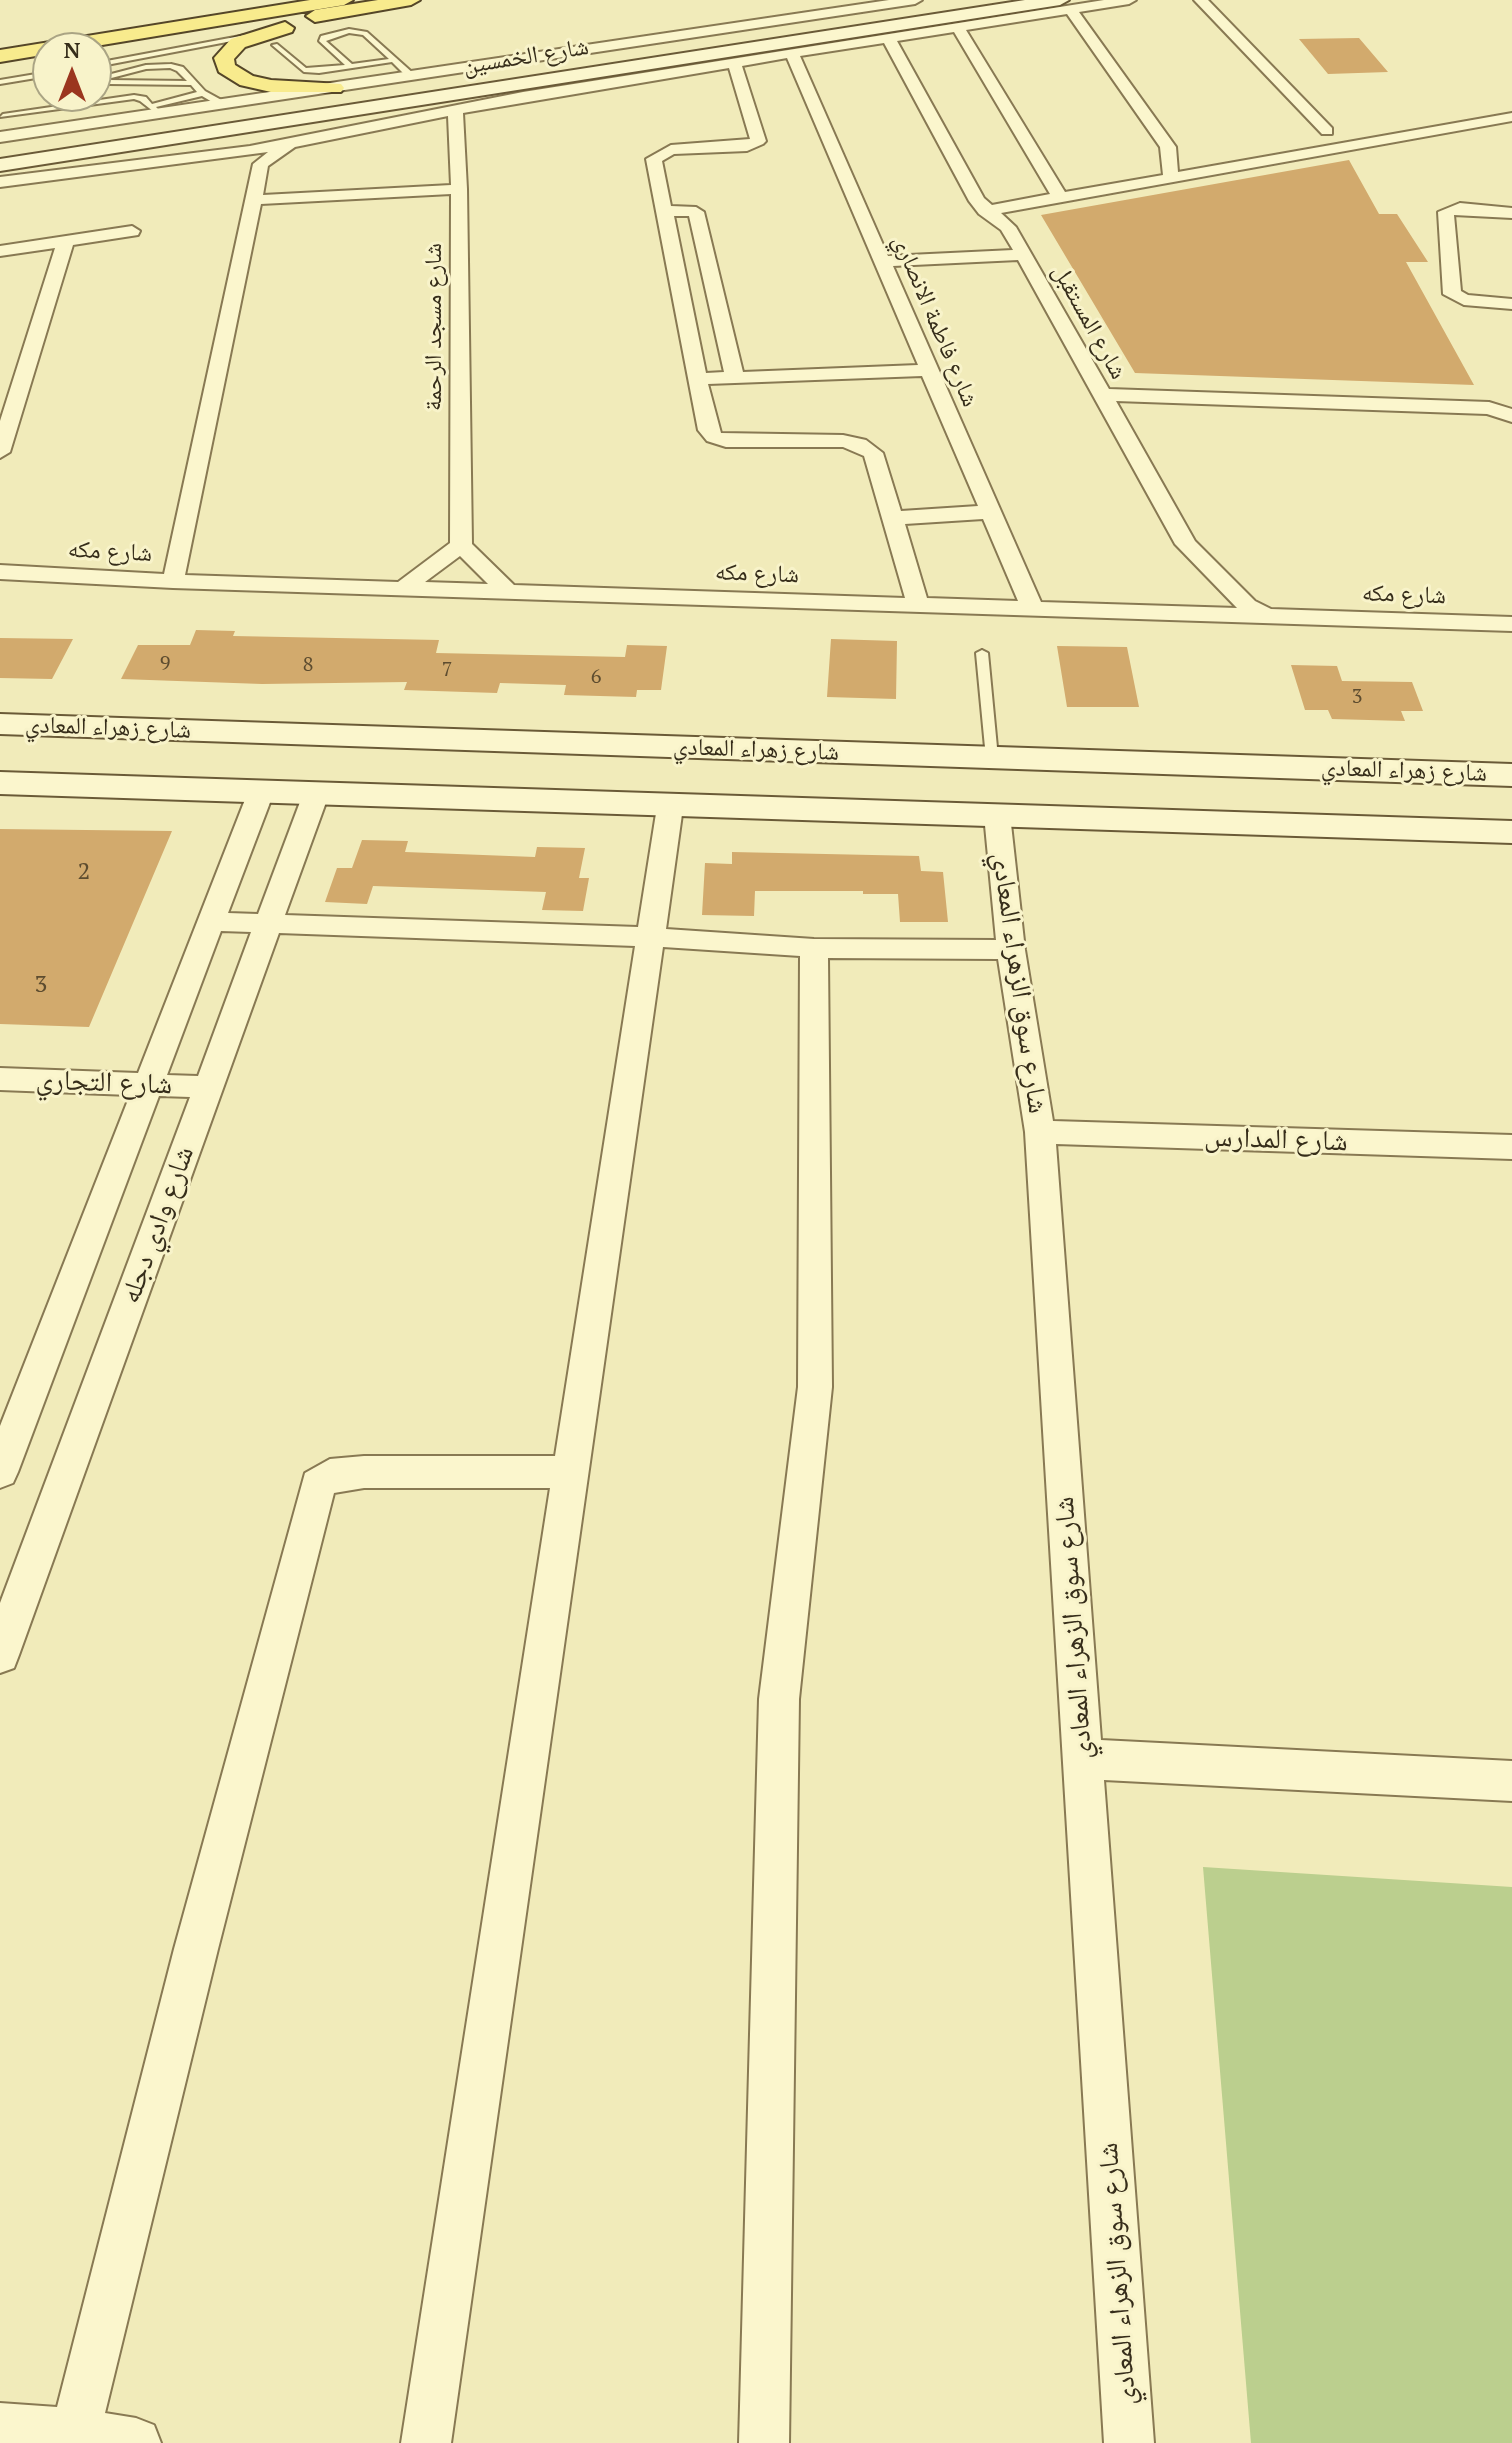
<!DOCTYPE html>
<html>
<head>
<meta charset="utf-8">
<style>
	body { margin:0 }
	#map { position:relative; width:1512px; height:2443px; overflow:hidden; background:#f1ebba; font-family:"PT Serif",serif }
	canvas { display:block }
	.north { position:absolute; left:32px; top:32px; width:80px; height:80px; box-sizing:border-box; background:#f8f3ca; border:2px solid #aaa484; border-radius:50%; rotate:0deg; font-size:22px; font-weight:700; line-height:32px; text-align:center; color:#362d1a }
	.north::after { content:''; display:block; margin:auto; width:28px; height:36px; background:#9b361f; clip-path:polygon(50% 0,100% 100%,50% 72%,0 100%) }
</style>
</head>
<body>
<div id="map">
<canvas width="1512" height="2443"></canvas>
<div class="north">N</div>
</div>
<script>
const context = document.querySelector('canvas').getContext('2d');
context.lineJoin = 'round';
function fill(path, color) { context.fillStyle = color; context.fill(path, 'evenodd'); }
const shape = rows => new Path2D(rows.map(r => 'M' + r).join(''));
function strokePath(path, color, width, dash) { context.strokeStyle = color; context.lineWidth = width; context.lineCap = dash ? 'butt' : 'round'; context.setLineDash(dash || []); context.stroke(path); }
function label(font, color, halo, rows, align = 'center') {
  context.font = font + ' "PT Serif","Noto Naskh Arabic",serif'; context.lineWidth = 6; context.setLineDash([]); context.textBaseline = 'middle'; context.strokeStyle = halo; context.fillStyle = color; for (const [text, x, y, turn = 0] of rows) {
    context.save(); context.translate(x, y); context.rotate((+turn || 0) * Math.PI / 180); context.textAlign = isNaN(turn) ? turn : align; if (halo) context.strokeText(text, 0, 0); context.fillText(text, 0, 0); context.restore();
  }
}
const green = shape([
	[1203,1867,1512,1887,1512,2443,1251,2443]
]);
const building = shape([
	[1359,38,1388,72,1328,74,1299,39],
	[1349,160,1379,214,1397,214,1428,262,1406,262,1474,385,1135,373,1041,215],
	[196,630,235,631,233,636,439,640,436,653,625,657,627,645,667,646,661,690,637,690,636,697,564,695,566,685,500,683,497,693,404,690,407,682,262,684,121,679,138,645,190,645],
	[0,638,73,639,52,679,0,678],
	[831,639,897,641,896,699,827,697],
	[1057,646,1127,647,1139,707,1067,707],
	[1291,665,1337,666,1342,681,1412,682,1423,711,1401,711,1405,721,1332,719,1328,710,1305,710],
	[0,829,172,831,89,1027,0,1024],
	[362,840,408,841,405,852,535,857,537,847,585,848,579,878,589,878,583,911,542,910,546,892,373,886,367,904,325,902,337,868,352,868],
	[732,852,919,856,921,871,943,872,948,922,900,922,898,894,863,894,863,891,755,891,754,916,702,915,705,863,732,864]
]);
const lane = shape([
	[349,29,367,32,414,74,414,78,408,78,392,62,319,73,304,72,272,45,277,44,306,68,345,65,319,41,321,36,349,29],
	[349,33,363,35,389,59,352,64,326,41,349,33],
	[251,34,253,37,96,67,96,63,251,34],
	[171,64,183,67,205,91,225,102,225,106,219,106,202,96,156,107,162,113,158,115,140,101,134,99,0,117,3,114,134,95,146,97,152,104,197,92,191,85,109,84,105,82,109,80,187,81,177,71,170,68,146,69,96,82,96,78,146,65,171,64],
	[48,72,48,76,0,84,0,80,48,72],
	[982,650,988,653,998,758,992,762,986,758,976,653,982,650]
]);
const street = shape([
	[889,0,922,0,915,4,0,142,0,132,889,0],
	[1104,0,1136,0,1129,4,1079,12,1176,147,1178,172,1512,113,1512,121,1001,213,1016,227,1109,389,1489,402,1512,409,1512,422,1487,414,1116,401,1195,541,1255,601,1271,609,1512,617,1512,631,173,588,0,579,0,565,164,574,253,164,268,152,0,187,0,177,250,146,523,92,1104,0],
	[1067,14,1160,147,1163,175,1065,192,966,30,1067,14],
	[954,32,1050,194,992,205,984,198,897,41,954,32],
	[884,43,969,201,979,214,1001,230,1013,250,888,256,800,56,884,43],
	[787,58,918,365,743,372,704,212,696,207,671,206,662,161,674,154,747,151,763,144,766,141,742,66,787,58],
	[729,68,750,139,671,145,646,159,698,430,707,441,726,447,843,447,864,456,905,598,514,585,472,544,467,189,463,113,729,68],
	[448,116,451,185,263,195,268,166,295,147,448,116],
	[451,194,450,543,398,582,185,575,261,204,451,194],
	[674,216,689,216,724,372,706,373,674,216],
	[1018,260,1175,544,1237,608,1041,602,893,266,1018,260],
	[922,376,978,506,901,511,883,453,866,440,843,435,721,433,708,384,922,376],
	[983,519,1018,601,927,598,905,524,983,519],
	[460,556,488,584,425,582,460,556],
	[1194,0,1208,0,1332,128,1332,134,1322,134,1194,0],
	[1460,203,1512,208,1512,218,1454,215,1461,291,1468,295,1512,299,1512,309,1464,305,1443,294,1438,212,1460,203],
	[132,226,140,231,138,235,73,245,10,452,0,458,0,421,55,248,0,256,0,246,132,226],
	[261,784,270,786,274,792,228,913,258,914,303,794,307,788,316,786,325,788,329,794,285,915,638,927,657,807,661,801,670,799,679,801,683,807,666,929,814,939,996,940,984,815,988,809,1006,809,1010,815,1025,950,1053,1121,1512,1135,1512,1159,1056,1144,1101,1740,1512,1761,1512,1801,1104,1780,1154,2443,1104,2443,1025,1132,998,959,828,958,832,1387,799,1699,789,2443,739,2443,759,1699,798,1387,800,956,663,947,451,2443,401,2443,550,1488,364,1488,334,1493,218,1949,105,2413,136,2418,154,2425,161,2443,0,2443,0,2403,57,2407,174,1949,305,1473,330,1459,364,1456,555,1456,635,946,279,933,19,1655,14,1668,0,1673,0,1603,190,1097,159,1096,18,1472,13,1483,0,1488,0,1426,130,1095,0,1090,0,1068,138,1073,248,792,252,786,261,784],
	[221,931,251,932,198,1076,167,1075,221,931]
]);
const secondary = shape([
	[1025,0,1069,0,1060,5,0,171,0,159,1025,0],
	[0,714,1512,764,1512,786,0,734,0,714],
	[0,772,1512,821,1512,843,0,794,0,772]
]);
const primary = shape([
	[310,0,353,0,344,5,84,48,48,48,48,54,0,62,0,50,310,0],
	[378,0,420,0,411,5,315,22,306,16,315,10,378,0],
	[285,22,294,28,292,32,245,47,234,59,235,65,253,76,271,80,341,84,344,88,341,92,271,92,240,85,219,72,214,58,231,39,285,22]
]);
const farNumbernames = [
	["9",165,664],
	["8",308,665],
	["7",447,670],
	["6",596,677],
	["3",1357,697]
];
const farStreetnames = [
	["شارع الخمسين",526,57,-9],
	["شارع فاطمة الانصاري",935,321,67],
	["شارع المستقبل",1089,322,61],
	["شارع مسجد الرحمة",434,327,-90],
	["شارع مكه",110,552,3],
	["شارع مكه",757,574,2],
	["شارع مكه",1404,595,2],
	["شارع زهراء المعادي",108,728,2],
	["شارع زهراء المعادي",756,750,2],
	["شارع زهراء المعادي",1404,771,2]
];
const numberNames = [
	["2",84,872],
	["3",41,985]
];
const streetNames = [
	["شارع سوق الزهراء المعادي",1019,983,82],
	["شارع التجاري",104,1083,2],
	["شارع المدارس",1276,1140,2],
	["شارع وادي دجله",158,1225,-70],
	["شارع سوق الزهراء المعادي",1074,1628,-94],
	["شارع سوق الزهراء المعادي",1118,2274,-94]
];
fill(green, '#bbcf8e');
fill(building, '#d2aa6d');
strokePath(lane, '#887953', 4);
strokePath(street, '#887953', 4);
strokePath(secondary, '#6a5a37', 4);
strokePath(primary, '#554628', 4);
fill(lane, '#fbf6cd');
fill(street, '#fbf6cd');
fill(secondary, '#fbf6cd');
fill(primary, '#f8eb8d');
label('20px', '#5d4c2f', null, farNumbernames);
label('24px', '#362d1a', '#f8f3ca', farStreetnames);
label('24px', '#5d4c2f', null, numberNames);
label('28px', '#362d1a', '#f8f3ca', streetNames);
</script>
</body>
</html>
